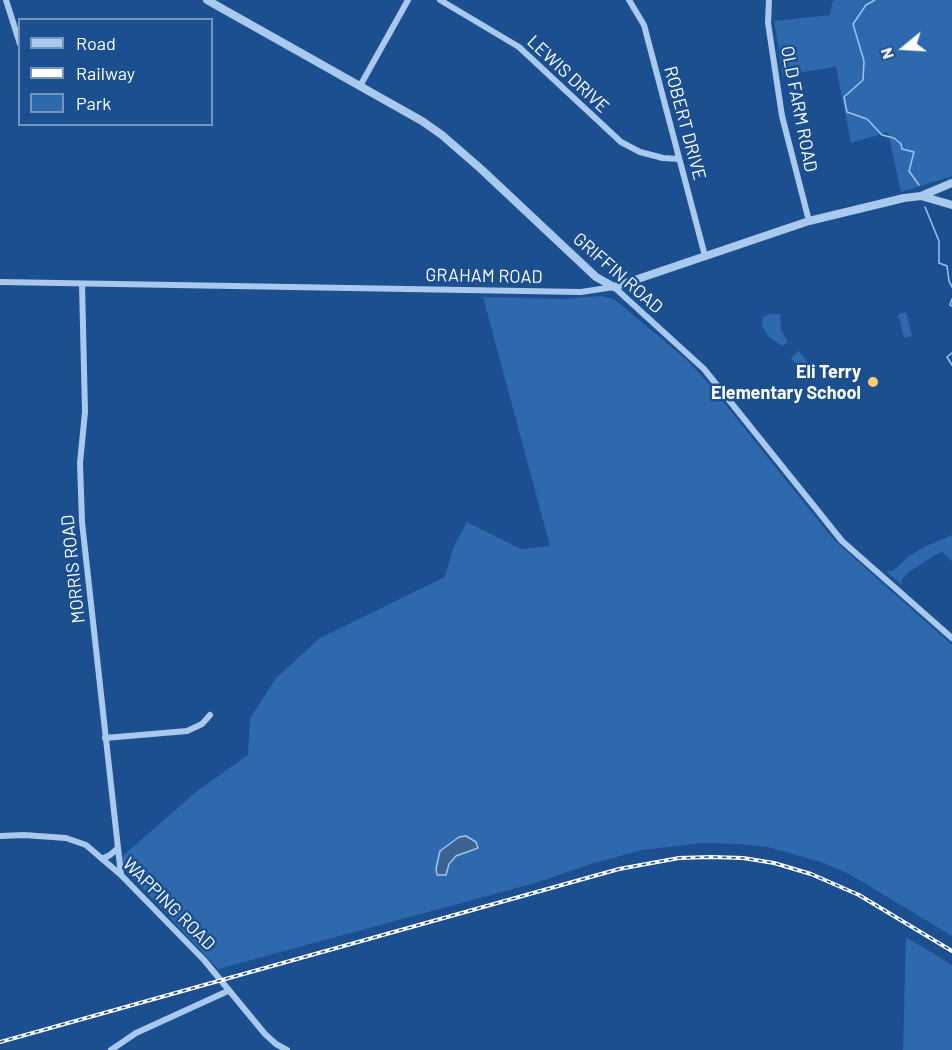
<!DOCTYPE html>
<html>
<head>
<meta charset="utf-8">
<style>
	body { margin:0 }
	#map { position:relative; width:952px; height:1050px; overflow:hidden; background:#1b4f8f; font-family:Barlow,sans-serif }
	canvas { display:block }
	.legend { position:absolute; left:18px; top:18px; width:195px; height:108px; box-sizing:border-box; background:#1b4f8f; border:2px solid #7695bc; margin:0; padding:8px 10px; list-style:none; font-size:18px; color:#fff }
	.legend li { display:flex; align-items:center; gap:12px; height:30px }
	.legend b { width:30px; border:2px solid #7695bc }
	.north { position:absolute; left:874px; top:18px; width:60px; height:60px; -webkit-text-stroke:4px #1b4f8f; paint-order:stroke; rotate:252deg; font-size:16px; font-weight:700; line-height:24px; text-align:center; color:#fff }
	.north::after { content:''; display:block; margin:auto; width:21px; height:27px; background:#fff; clip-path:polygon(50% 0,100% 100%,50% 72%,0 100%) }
</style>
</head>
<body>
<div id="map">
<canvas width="952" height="1050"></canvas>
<ul class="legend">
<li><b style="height:8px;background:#a9c9ee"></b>Road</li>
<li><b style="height:8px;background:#fff"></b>Railway</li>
<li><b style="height:16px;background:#2e69ad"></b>Park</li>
</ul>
<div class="north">N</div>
</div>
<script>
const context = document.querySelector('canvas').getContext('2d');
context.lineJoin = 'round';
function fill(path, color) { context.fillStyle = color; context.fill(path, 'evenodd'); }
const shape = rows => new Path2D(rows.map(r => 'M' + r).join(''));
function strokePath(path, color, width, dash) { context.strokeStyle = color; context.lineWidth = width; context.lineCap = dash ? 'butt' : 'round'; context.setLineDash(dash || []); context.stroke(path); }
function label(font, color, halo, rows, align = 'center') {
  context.font = font + ' Barlow,sans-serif'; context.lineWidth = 5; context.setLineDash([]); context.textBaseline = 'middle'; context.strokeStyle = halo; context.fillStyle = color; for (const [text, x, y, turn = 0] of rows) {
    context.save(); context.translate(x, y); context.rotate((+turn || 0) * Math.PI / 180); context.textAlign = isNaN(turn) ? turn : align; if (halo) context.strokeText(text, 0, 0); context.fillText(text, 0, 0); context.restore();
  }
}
const green = shape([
	[833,0,952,0,952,176,901,192,888,132,851,143,836,67,783,75,774,21,830,15],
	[601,296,614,299,688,361,709,384,834,540,952,645,952,936,851,875,821,862,768,847,740,844,702,843,642,850,591,864,535,883,218,969,117,861,197,791,248,755,250,718,276,678,320,638,445,577,453,548,467,522,521,549,550,546,483,297,565,299],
	[906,312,912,336,904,338,898,314],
	[770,314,780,314,781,330,788,342,782,346,769,337,762,326,763,317],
	[799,351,814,371,806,377,791,358],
	[952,535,952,561,942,552,935,555,909,572,902,579,902,585,886,571,893,571,909,556,924,547],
	[906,937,952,965,952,1050,903,1050]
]);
const water = shape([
	[466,836,476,842,478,848,456,856,449,864,446,875,437,875,436,869,440,851,459,837,466,836]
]);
const stream = shape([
	[875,0,866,5,853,24,864,61,863,80,844,97,847,112,867,119,882,135,894,138,901,144,902,149,914,152,909,171,919,185],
	[925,207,939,241,939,263,947,266,949,281,952,287],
	[952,299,950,305,952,306],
	[952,353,947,357,952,365]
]);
const minor = shape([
	[6,0,20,44],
	[440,0,519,47,621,142,640,152,663,158,679,159],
	[629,0,644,25,705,256],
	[769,0,768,23,782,116,809,221],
	[360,86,408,0],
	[0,282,581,292,614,287,704,369,842,541,952,638],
	[82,284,85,412,80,463,82,522,121,875],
	[105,738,187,731,202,724,210,715],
	[0,836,24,835,66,838,86,845,121,875,204,960,265,1034,276,1044,287,1050],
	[102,859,110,855,117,849],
	[111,1050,136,1033,228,991]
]);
const tertiary = shape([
	[207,0,422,121,442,135,481,169,596,277,614,287,809,221,904,198,921,196,952,205],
	[921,196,952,183]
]);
const rail = shape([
	[0,1042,619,869,679,858,711,857,743,858,774,863,811,874,859,895,952,951]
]);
const markers = [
	[873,382,6,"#ffd166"]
];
const streetNames = [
	["LEWIS DRIVE",568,74,43],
	["OLD FARM ROAD",799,109,79],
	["ROBERT DRIVE",685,123,75],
	["GRIFFIN ROAD",618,273,41],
	["GRAHAM ROAD",484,276,1],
	["MORRIS ROAD",73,569,-96],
	["WAPPING ROAD",169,904,45]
];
const poiNames = [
	["Eli Terry",861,372],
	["Elementary School",861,393]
];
fill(green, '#2e69ad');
fill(water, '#3c6290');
strokePath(water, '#9cc4f0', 1.5);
strokePath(stream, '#9cc4f0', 1.5);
strokePath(minor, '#a9c9ee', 6);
strokePath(tertiary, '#a9c9ee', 8);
strokePath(rail, '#fff', 4);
strokePath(rail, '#1b4f8f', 1.5, [4.5]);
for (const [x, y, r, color] of markers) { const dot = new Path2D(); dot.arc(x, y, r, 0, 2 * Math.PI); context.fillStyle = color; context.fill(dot); strokePath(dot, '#1b4f8f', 2); }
label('18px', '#fff', '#1b4f8f', streetNames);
label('bold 18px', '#fff', '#1b4f8f', poiNames, 'right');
</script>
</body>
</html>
